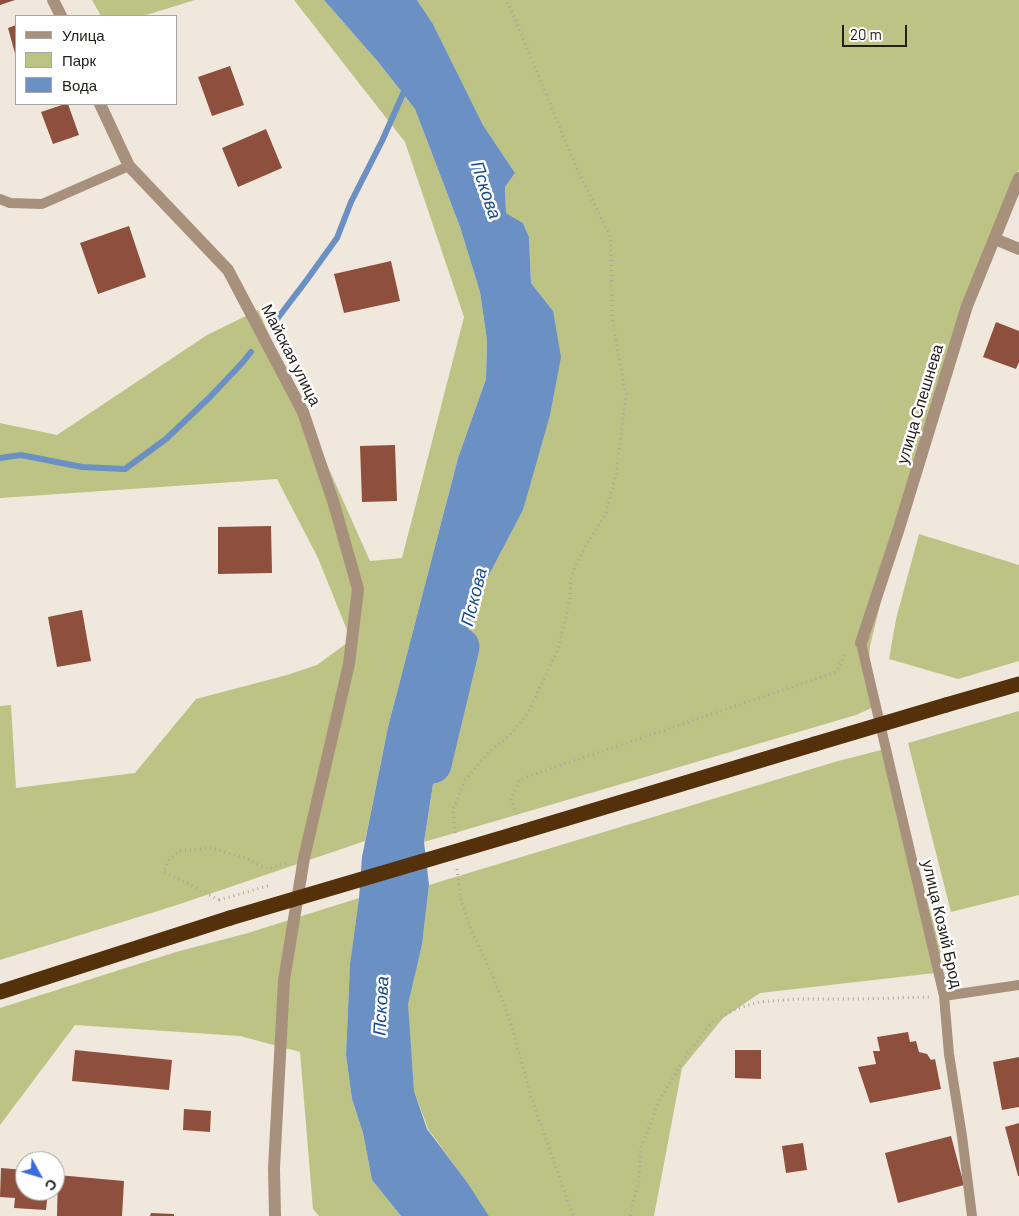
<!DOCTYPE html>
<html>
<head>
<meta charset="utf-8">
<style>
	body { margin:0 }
	#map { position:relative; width:1019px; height:1216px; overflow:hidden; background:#f0e8dd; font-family:Barlow,sans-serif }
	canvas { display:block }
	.legend { position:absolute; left:15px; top:15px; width:162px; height:90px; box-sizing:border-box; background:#fff; border:1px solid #a7a6a4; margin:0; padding:6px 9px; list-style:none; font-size:15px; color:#23201c }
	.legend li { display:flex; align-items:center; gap:10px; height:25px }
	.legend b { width:25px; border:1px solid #a7a6a4 }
	.north { position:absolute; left:15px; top:1151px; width:50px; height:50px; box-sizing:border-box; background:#fff; border:1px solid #a7a6a4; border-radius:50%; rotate:129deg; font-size:14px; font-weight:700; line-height:20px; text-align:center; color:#23201c }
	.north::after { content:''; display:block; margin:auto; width:18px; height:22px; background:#3d6bdc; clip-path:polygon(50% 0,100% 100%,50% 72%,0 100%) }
	.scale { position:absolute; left:842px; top:25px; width:65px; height:22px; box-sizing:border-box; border:2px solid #23201c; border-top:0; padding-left:6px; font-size:15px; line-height:18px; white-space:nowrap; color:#23201c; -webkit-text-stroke:4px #fff; paint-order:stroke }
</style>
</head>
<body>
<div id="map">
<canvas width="1019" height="1216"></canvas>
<ul class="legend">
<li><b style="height:6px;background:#a8917c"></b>Улица</li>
<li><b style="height:14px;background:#bdc385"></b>Парк</li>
<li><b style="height:14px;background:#6a90c4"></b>Вода</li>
</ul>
<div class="north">С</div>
<div class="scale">20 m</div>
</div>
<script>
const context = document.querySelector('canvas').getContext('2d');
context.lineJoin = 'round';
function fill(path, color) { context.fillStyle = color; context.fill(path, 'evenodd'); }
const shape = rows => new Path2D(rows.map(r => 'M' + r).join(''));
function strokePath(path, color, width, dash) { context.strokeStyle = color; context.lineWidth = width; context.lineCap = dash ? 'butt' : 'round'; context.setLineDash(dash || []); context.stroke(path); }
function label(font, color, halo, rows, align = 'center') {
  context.font = font + ' Barlow,sans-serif'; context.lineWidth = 5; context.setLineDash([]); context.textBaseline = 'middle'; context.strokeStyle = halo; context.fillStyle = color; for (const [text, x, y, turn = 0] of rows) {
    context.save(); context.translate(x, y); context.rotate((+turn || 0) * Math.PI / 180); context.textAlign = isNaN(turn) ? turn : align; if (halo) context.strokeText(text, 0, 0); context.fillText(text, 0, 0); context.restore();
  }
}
const green = shape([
	[92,0,195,0,143,16,101,16],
	[294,0,324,0,379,63,415,109,460,227,480,292,487,340,486,379,458,458,388,727,365,841,177,905,0,960,0,706,11,705,16,788,135,773,196,699,287,675,317,665,351,640,318,558,277,479,0,498,0,423,57,435,207,335,258,310,370,561,402,558,464,317,405,142],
	[417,0,1019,0,1019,169,992,242,899,528,870,646,868,675,876,706,856,715,424,842,445,707,478,596,523,510,553,311,531,283,529,237,523,223,506,213,505,187,515,173,483,125,433,24],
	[919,534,1019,565,1019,661,958,679,889,659,896,619],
	[1019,711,1019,895,951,912,908,743],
	[885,749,941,950,935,973,760,993,723,1018,682,1068,654,1216,489,1216,467,1182,428,1129,414,1091,407,1004,422,945,429,885,838,761],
	[359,898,350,965,346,1055,352,1099,363,1133,372,1180,401,1216,319,1216,313,1209,300,1052,240,1036,75,1025,0,1125,0,1008,176,952,248,933]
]);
const water = shape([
	[324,0,417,0,433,24,483,125,515,173,505,187,506,213,523,223,529,237,531,283,553,311,561,357,550,415,523,510,478,596,445,707,424,842,429,885,422,945,408,1004,414,1091,427,1129,467,1182,489,1216,401,1216,372,1180,363,1133,352,1099,346,1055,350,964,359,898,362,857,388,727,458,458,486,379,487,340,480,292,460,227,415,109,379,63]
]);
const stream = shape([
	[274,323,306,281,337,238,351,202,382,141,406,87],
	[0,458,21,455,82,467,125,469,166,439,210,397,243,362,251,352]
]);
const river = shape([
	[432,764,460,647]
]);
const building = shape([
	[0,0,15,0,0,5],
	[16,25,16,57,8,28],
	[230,66,244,105,212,116,198,77],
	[65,104,68,104,79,135,53,144,41,112],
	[266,129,282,168,238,187,222,148],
	[129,226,146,277,98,294,80,243],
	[391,261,400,301,344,313,334,274],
	[996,322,1019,331,1019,362,1016,369,983,357],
	[395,445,397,501,362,502,360,446],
	[271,526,272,573,218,574,218,527],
	[82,610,91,661,57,667,48,617],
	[908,1032,910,1042,916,1041,919,1052,927,1054,931,1060,935,1059,941,1089,870,1103,858,1067,876,1064,873,1051,880,1051,877,1037],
	[75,1050,172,1060,169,1090,72,1081],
	[735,1050,761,1050,761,1079,735,1078],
	[1019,1057,1019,1107,1002,1110,993,1062],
	[184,1109,211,1111,210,1132,183,1130],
	[1019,1123,1019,1176,1018,1176,1005,1127],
	[951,1136,964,1185,898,1203,885,1153],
	[803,1143,807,1170,786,1173,782,1146],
	[1,1168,25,1170,25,1191,48,1191,46,1210,14,1208,15,1198,0,1197],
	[58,1175,124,1181,122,1216,57,1216],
	[151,1213,174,1214,174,1216,150,1216]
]);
const path = shape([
	[517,814,511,799,520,779,836,672,846,653],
	[455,833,453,810,465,780,489,752,512,733,528,713,558,649,570,598,571,579,575,567,583,550,606,513,616,474,626,394,612,320,611,238,577,169,510,7,505,0],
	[457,869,461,901,471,930,495,981,511,1024,531,1096,573,1216],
	[219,900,163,871,169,860,179,851,211,848,243,857,268,869,287,863],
	[630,1216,639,1178,641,1148,659,1101,685,1057,712,1022,736,1009,759,1002,797,999,858,999,929,997]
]);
const lane = shape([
	[0,199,10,203,42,204,129,166],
	[861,643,944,996,949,1054,962,1136,972,1216],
	[944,996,1019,985]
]);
const street = shape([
	[53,0,61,16],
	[100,104,129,166,228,270,303,412,334,504,358,589,349,664,304,858,284,980,274,1168,275,1216],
	[995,239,1019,249],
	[861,643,899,528,967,306,1019,178]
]);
const highway = shape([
	[946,705,1019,684],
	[515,834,815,744],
	[0,992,230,918]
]);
const pathBridge = shape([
	[219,900,271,885]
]);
const highwayBridge = shape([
	[815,744,946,705],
	[230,918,515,834]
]);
const streetNames = [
	["Майская улица",291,355,63],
	["улица Спешнева",920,404,-73],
	["улица Козий Брод",942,924,77]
];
const waterNames = [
	["Пскова",486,190,71],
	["Пскова",474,597,-76],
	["Пскова",381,1006,-87]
];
fill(green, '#bdc385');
fill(water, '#6a90c4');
strokePath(stream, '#6a90c4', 6);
strokePath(river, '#6a90c4', 39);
fill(building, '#8e4f3d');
strokePath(path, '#ada79e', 3, [1, 4]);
strokePath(lane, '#a8917c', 10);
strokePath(street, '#a8917c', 12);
strokePath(highway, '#54310a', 15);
strokePath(pathBridge, '#ada79e', 3, [1, 4]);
strokePath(highwayBridge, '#54310a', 15);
label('16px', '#23201c', '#fff', streetNames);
label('italic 18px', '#194c8c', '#fff', waterNames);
</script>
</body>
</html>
